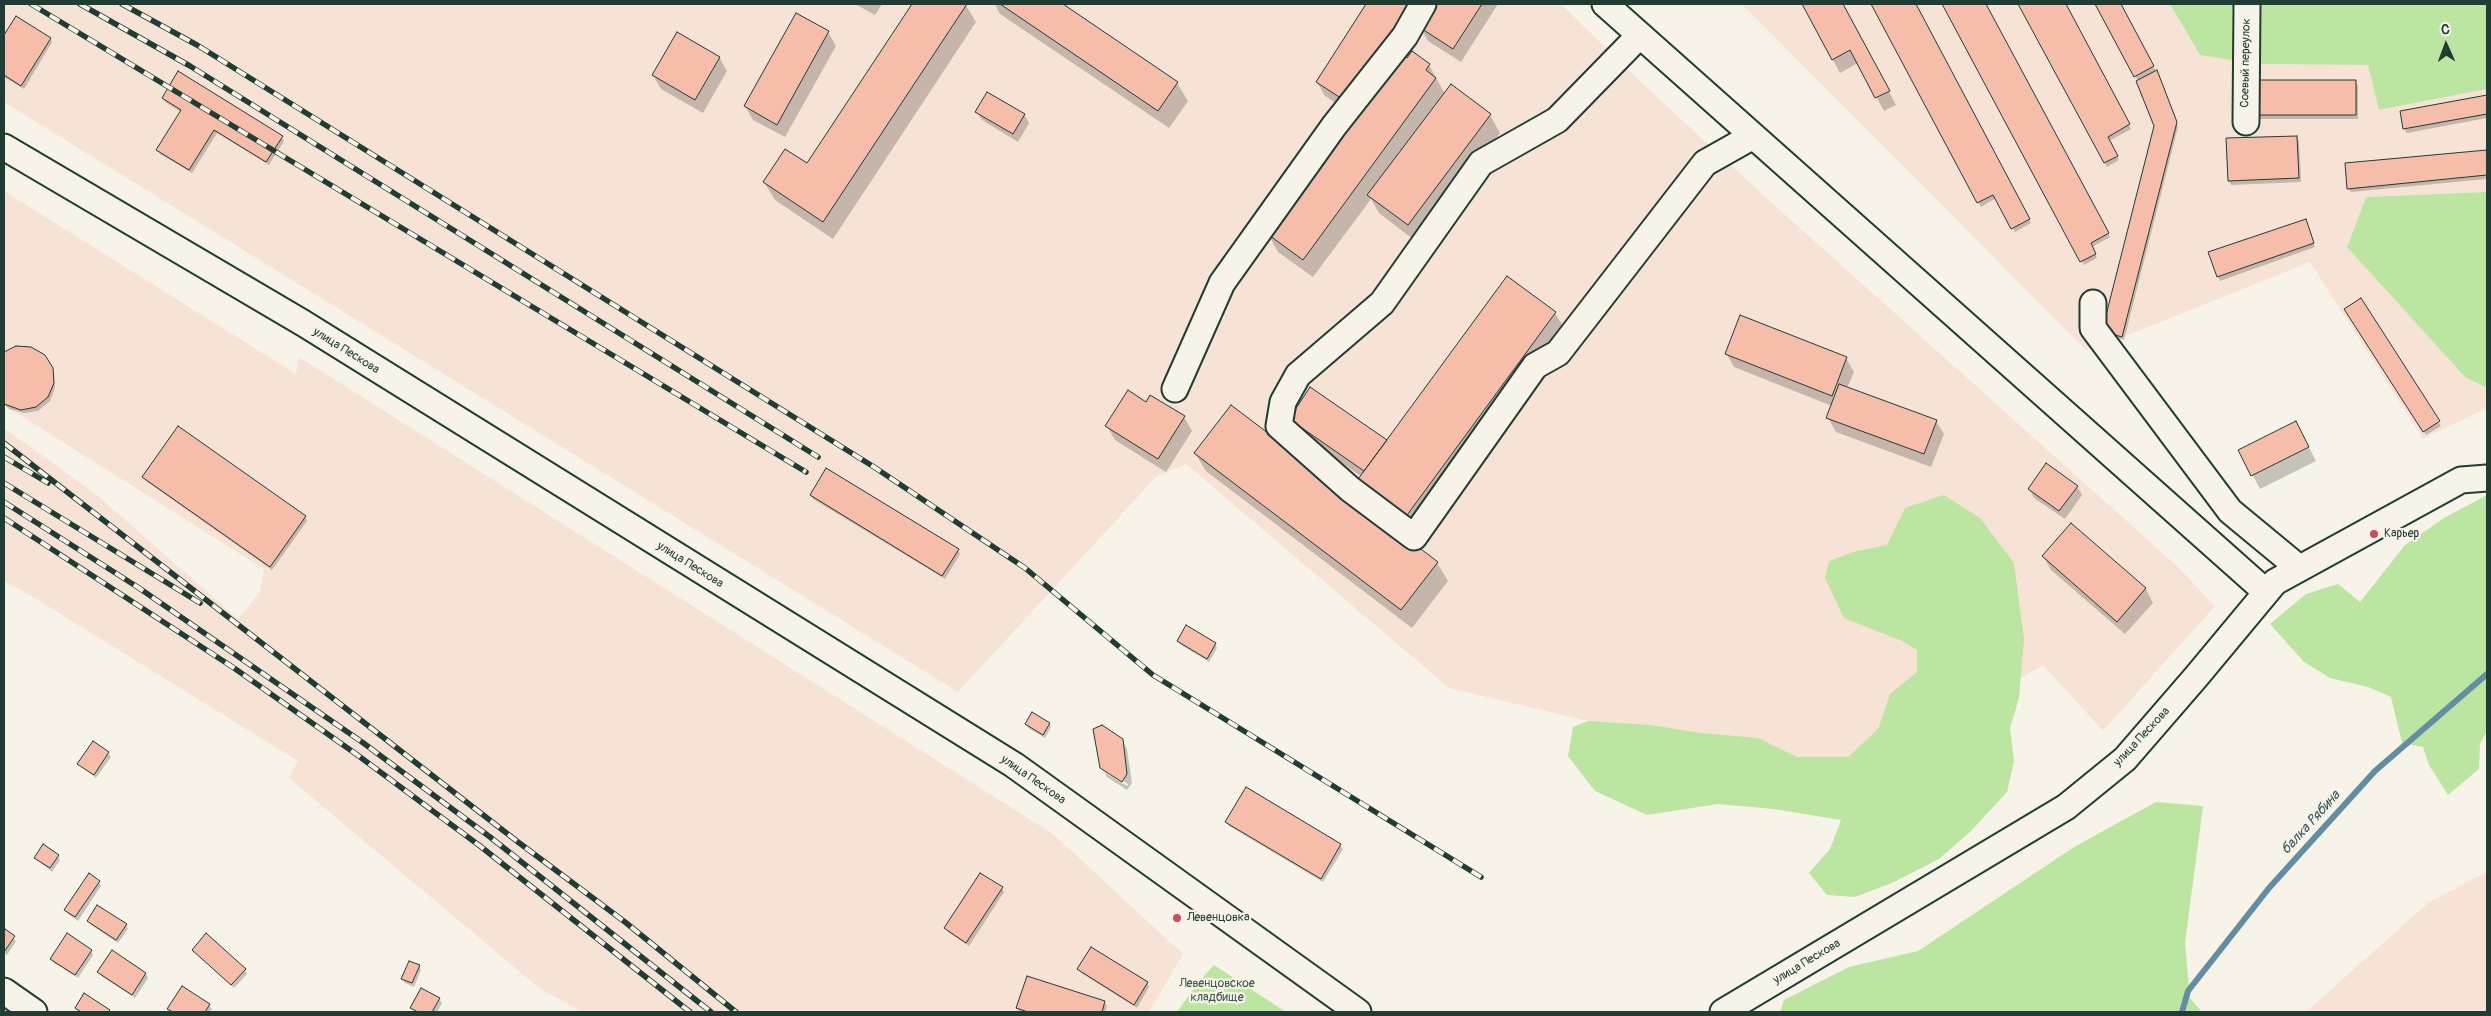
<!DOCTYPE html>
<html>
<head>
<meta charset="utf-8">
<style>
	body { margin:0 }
	#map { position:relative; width:2491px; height:1016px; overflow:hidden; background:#f7f3e8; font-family:Pangolin,sans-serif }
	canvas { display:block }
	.frame { position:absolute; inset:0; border:5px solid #1f3d34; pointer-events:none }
	.north { position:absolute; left:2421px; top:20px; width:50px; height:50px; -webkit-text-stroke:4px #f7f3e8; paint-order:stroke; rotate:358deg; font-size:14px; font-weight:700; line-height:20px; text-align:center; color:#1f3d34 }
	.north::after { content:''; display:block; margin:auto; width:18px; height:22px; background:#1f3d34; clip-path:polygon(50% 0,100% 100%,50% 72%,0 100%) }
</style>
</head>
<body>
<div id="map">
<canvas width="2491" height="1016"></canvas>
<div class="frame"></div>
<div class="north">С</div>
</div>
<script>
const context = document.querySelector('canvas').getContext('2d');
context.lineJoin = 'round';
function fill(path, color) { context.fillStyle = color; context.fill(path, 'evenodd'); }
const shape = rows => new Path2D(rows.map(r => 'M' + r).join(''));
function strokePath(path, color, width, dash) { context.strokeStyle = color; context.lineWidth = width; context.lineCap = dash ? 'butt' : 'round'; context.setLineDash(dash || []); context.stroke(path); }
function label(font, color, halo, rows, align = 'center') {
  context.font = font + ' Pangolin,sans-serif'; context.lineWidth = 4.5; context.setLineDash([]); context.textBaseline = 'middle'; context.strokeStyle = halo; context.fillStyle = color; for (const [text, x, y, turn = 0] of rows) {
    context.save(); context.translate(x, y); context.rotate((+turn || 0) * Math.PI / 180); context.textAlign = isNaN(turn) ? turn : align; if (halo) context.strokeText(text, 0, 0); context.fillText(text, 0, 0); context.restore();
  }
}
const built = shape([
	[4,4,1561,4,1642,83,1762,194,2178,567,2215,606,2103,731,2043,665,1837,790,1588,721,1449,688,1186,464,1156,477,958,692,4,102],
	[1742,4,2170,4,2200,55,2255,64,2368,65,2380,110,2487,89,2487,192,2366,197,2347,246,2465,377,2487,388,2487,408,2423,439,2310,262,2123,337,2086,350],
	[4,191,296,374,299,357,1053,834,1183,954,1149,1012,582,1012,539,988,289,778,298,761,33,597,4,581,4,428,97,495,238,619,260,592,264,569,4,405],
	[2487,872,2487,1012,2306,1012,2429,902]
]);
const green = shape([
	[2170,4,2487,4,2487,89,2379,110,2368,65,2255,64,2200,55],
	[2487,192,2487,388,2465,377,2347,247,2366,197],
	[1944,495,1980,518,2014,563,2024,639,2019,698,2010,728,2014,761,2007,792,1970,832,1939,859,1894,882,1855,897,1827,895,1809,873,1830,849,1841,820,1774,809,1718,804,1647,815,1595,791,1568,756,1573,727,1588,721,1651,725,1701,733,1758,738,1797,757,1848,757,1878,729,1890,694,1917,672,1917,650,1902,641,1844,618,1825,578,1829,561,1853,552,1887,545,1905,508],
	[2487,495,2487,731,2480,744,2479,769,2448,795,2429,765,2423,747,2402,743,2391,697,2368,687,2330,678,2304,662,2270,624,2306,594,2338,584,2360,602,2405,545,2444,518],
	[2156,802,2203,806,2185,943,2190,998,2202,1012,1780,1012,1784,1000,1849,967,1918,951,2074,847],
	[1214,965,1286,1012,1177,1012,1197,984]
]);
const shadow = shape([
	[855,4,882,4,875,15],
	[914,4,965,4,976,22,833,239,775,200,764,182,807,165],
	[995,4,1061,4,1177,83,1188,101,1169,128,1000,14],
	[1367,4,1411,4,1375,84,1407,59,1429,65,1445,94,1490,115,1500,133,1418,243,1379,213,1371,199,1313,277,1278,252,1268,234,1355,115,1325,96,1317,82],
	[1431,4,1498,4,1461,62,1428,41,1420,27],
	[1803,4,1843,4,1896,105,1884,111,1858,63,1840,73],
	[1872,4,1914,4,2031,223,2015,232,1996,198,1981,207],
	[1943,4,1985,4,2110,237,2092,247,2097,258,2084,265],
	[2020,4,2064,4,2131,129,2109,141,2119,160,2107,167],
	[2097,4,2120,4,2158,75,2178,127,2124,340,2105,335,2156,126,2138,81],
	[16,17,50,38,52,42,24,89,4,77,4,37],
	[828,32,836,46,785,137,753,120,745,106],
	[719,57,727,71,703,113,661,89,653,75],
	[2356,82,2358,86,2358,119,2259,119,2256,115],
	[2487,96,2487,118,2407,133,2404,129,2401,112],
	[163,98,282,137,284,141,269,165,217,133,192,173,160,154,158,150,181,112,165,102],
	[977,112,1024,114,1029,123,1018,142,982,120],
	[2297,137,2299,141,2301,182,2231,185,2229,181],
	[2487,151,2487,179,2351,192,2348,188,2346,164],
	[2307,224,2315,247,2220,281,2218,277],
	[2361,299,2441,426,2426,435,2345,309],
	[1555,313,1563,326,1410,535,1362,477,1298,432,1290,419,1387,442],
	[16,347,52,368,54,373,55,388,50,401,38,411,24,413,9,409,4,404,4,353],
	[1726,353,1846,358,1854,372,1847,388,1936,421,1944,434,1931,467,1836,432,1828,418,1832,406,1734,367],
	[1146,404,1184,417,1192,431,1166,472,1115,440,1107,426],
	[2303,436,2316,461,2260,489,2240,451],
	[1195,453,1437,563,1448,581,1412,628,1206,471],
	[144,477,305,517,307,521,272,570,146,481],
	[2077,486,2082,495,2065,519,2034,498,2029,489],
	[811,495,958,550,960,554,945,579,813,499],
	[2071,524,2146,589,2153,603,2125,634,2051,570,2043,556],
	[1178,641,1215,644,1217,648,1209,662,1181,645],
	[1049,723,1051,727,1045,738,1028,728,1026,724],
	[1122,740,1127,749,1132,783,1127,790,1107,777,1104,772,1127,786,1128,784,1102,767],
	[108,753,111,757,96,778,79,764],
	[1246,789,1340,845,1343,849,1323,882,1229,826,1226,822],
	[58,856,60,860,52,872,35,858],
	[99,882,101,886,78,921,68,914,65,910],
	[1002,888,1004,892,969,946,948,932,946,928],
	[88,921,126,925,128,929,118,943,91,925],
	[5,931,16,941,7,955,4,953],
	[91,950,93,955,78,978,54,963,52,959],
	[193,950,245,970,247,974,234,988],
	[112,952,146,974,148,978,135,998,101,976,99,972],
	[419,966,421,970,414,987,405,983,402,979],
	[1078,969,1147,983,1149,987,1137,1008,1081,973],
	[439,999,442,1003,437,1012,415,1012,412,1008],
	[1104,1002,1107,1006,1105,1012,1020,1012,1017,1008],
	[209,1005,212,1009,209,1012,171,1012,169,1009],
	[76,1008,109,1010,110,1012,79,1012]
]);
const stream = shape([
	[2182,1012,2188,991,2269,888,2375,771,2487,674]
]);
const building = shape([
	[912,4,967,4,823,222,763,182,785,149,807,163,912,4],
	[1000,4,1063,4,1178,82,1158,111,1000,4],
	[1366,4,1410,4,1347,102,1316,82,1366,4],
	[1429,4,1482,4,1453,49,1419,27,1429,4],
	[1802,4,1843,4,1890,91,1875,98,1850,50,1832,60,1802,4],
	[1871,4,1916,4,2030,219,2011,229,1993,195,1977,203,1871,4],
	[1942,4,1986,4,2109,233,2091,243,2096,254,2080,262,1942,4],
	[2018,4,2066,4,2130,124,2108,137,2118,156,2104,163,2018,4],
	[2095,4,2121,4,2154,66,2134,77,2095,4],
	[796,13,829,31,777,125,744,106,796,13],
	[16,16,51,38,21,86,4,75,4,35,16,16],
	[677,32,720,57,695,100,652,75,677,32],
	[1412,51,1430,64,1426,70,1436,78,1303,260,1266,233,1399,52,1407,58,1412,51],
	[2157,70,2177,122,2122,337,2102,331,2154,126,2136,81,2157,70],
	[178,71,283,136,266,162,214,130,189,170,156,150,181,110,162,98,178,71],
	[2255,80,2356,80,2356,115,2255,115,2255,80],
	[1451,84,1491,114,1408,225,1367,195,1451,84],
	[987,92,1025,114,1013,134,975,112,987,92],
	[2487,95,2487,114,2403,129,2400,111,2487,95],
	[2297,136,2299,178,2228,181,2226,138,2297,136],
	[2487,150,2487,175,2347,189,2345,163,2487,150],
	[2306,219,2314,243,2217,277,2208,252,2306,219],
	[1507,276,1556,312,1402,522,1353,486,1507,276],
	[2361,298,2440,421,2423,432,2344,309,2361,298],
	[1740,315,1847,357,1832,396,1725,354,1740,315],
	[16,346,31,347,45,355,53,368,54,383,48,397,36,407,21,410,4,404,4,352,16,346],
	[1839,384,1937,420,1924,454,1826,418,1839,384],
	[1310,387,1387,440,1364,471,1289,419,1310,387],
	[1128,390,1146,402,1150,395,1185,416,1158,459,1105,426,1128,390],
	[1231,405,1438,562,1401,610,1194,453,1231,405],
	[2296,421,2309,447,2251,476,2238,450,2296,421],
	[178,426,306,516,270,567,142,477,178,426],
	[2046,463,2078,486,2059,511,2028,489,2046,463],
	[826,468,959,549,942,576,810,495,826,468],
	[2071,523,2146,588,2117,622,2042,556,2071,523],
	[1186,625,1216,643,1207,659,1177,641,1186,625],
	[1032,712,1050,723,1043,735,1025,724,1032,712],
	[1102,725,1123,739,1127,774,1122,782,1100,768,1093,729,1102,725],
	[93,741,109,752,94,775,77,764,93,741],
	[1246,787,1341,844,1321,879,1225,822,1246,787],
	[43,844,59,855,50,868,34,858,43,844],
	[89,873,100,881,75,917,64,910,89,873],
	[980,873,1003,887,966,943,944,928,980,873],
	[97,905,127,924,116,940,87,921,97,905],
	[5,929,15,936,4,952,4,931,5,929],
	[67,933,92,950,75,975,50,959,67,933],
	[206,933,246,969,231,985,192,950,206,933],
	[1091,947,1148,982,1134,1005,1077,969,1091,947],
	[112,950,146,973,132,995,97,972,112,950],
	[409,961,420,965,412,983,401,979,409,961],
	[1027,976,1105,1001,1102,1012,1028,1012,1016,1008,1027,976],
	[182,986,210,1004,205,1012,173,1012,167,1009,182,986],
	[421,988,440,998,432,1012,418,1012,410,1008,421,988],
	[84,993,110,1010,108,1012,81,1012,75,1008,84,993]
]);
const minor = shape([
	[1605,4,2266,592],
	[1640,35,1557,120,1481,163,1382,303,1298,375,1283,402,1279,426,1350,489,1414,537,1535,366,1558,353,1705,163,1753,136],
	[2246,122,2247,4],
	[4,147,303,323,1014,765,1358,1012],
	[2093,303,2093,328,2230,511,2299,568],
	[1175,389,1222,283,1334,126,1405,36,1423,4],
	[4,991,34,1012],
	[1723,1012,2066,807,2125,759,2196,677,2275,582,2461,480,2487,478]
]);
const rail = shape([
	[31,4,806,472],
	[80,4,190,66,818,457],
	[122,4,197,45,874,467,1025,568,1153,675,1481,877],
	[4,443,518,842,625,922,736,1012],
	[4,457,48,483],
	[4,483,200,603],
	[4,502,139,588,362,742,490,837,711,1012],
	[4,518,234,668,356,754,480,846,690,1012]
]);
const markers = [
	[2374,534,5,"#d1495b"],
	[1177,918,5,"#d1495b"]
];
const streetNames = [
	["Соевый переулок",2246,63,-89],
	["улица Пескова",346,351,32],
	["улица Пескова",690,565,32],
	["улица Пескова",2142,737,-47],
	["улица Пескова",1033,780,35],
	["улица Пескова",1807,962,-31]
];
const poiNames = [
	["Карьер",2384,534],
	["Левенцовка",1187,918]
];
const parkNames = [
	["Левенцовское",1217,984],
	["кладбище",1217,998]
];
const waterNames = [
	["балка Рябина",2311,823,-48]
];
fill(built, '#f7e3d5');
fill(green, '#bce5a2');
fill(shadow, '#0003');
strokePath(stream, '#628da2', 6);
fill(building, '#f6beaa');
strokePath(building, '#1f3d34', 1);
strokePath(minor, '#1f3d34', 29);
strokePath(minor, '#f7f3e8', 25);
strokePath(rail, '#1f3d34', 5.5);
strokePath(rail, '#f7f3e8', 4, [11]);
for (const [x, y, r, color] of markers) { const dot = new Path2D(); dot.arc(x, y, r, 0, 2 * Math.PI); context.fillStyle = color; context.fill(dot); strokePath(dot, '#f7f3e8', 2); }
label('12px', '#1f3d34', '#f7f3e8', streetNames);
label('12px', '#1f3d34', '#f7f3e8', poiNames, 'left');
label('12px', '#375644', '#f7f3e8', parkNames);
label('italic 14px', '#355859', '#f7f3e8', waterNames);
</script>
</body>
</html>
